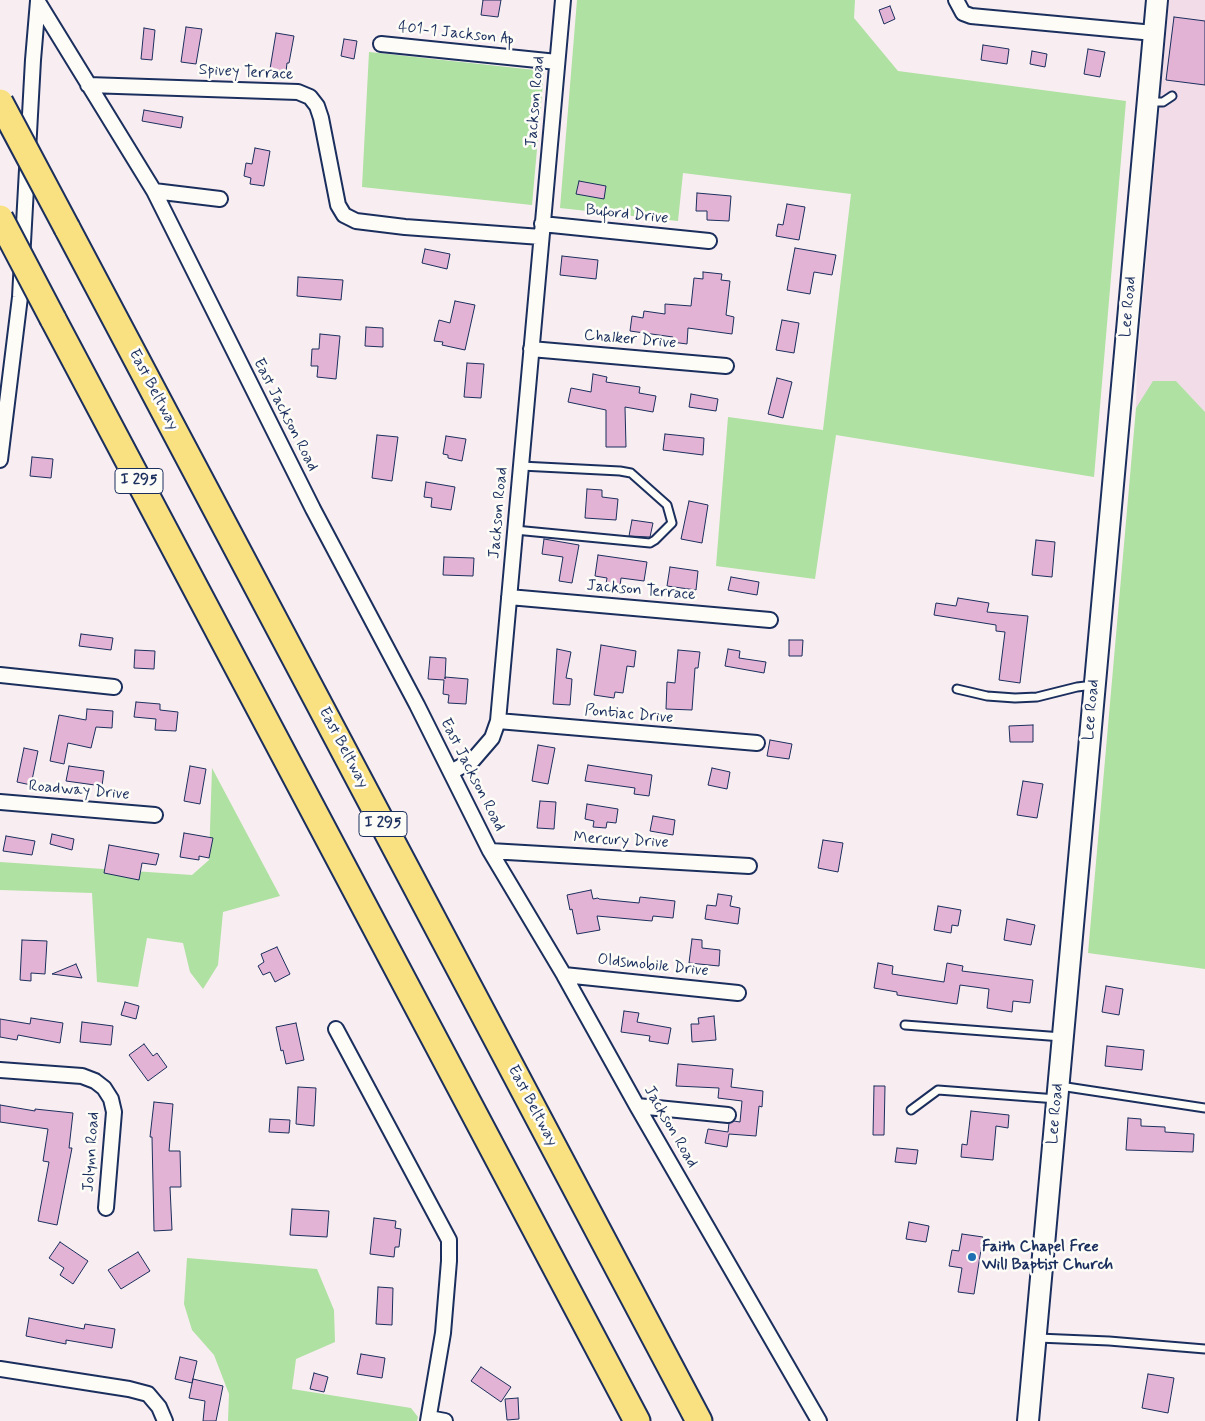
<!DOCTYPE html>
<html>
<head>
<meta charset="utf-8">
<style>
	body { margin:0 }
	canvas { display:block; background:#f8edf0 }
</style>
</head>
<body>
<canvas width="1205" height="1421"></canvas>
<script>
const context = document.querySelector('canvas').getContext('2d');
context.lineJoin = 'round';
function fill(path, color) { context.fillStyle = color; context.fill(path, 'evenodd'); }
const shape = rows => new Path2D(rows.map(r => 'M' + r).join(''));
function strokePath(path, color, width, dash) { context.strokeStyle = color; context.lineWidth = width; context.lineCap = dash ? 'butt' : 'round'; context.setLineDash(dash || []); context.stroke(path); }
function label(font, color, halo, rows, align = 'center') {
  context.font = font + ' Mynerve,sans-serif'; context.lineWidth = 5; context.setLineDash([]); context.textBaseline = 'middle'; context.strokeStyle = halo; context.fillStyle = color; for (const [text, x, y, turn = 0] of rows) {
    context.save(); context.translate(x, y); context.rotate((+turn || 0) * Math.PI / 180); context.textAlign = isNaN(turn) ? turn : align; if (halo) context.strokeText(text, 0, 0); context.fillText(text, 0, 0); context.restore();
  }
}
const built = shape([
	[1169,0,1205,0,1205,412,1176,381,1136,408,1137,365]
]);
const green = shape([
	[577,0,855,0,854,18,898,71,1126,101,1094,477,836,435,815,579,716,566,728,417,823,430,851,194,683,173,678,221,560,208],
	[369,52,544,71,532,205,362,187],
	[1153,381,1176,381,1205,412,1205,969,1088,953,1136,408],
	[212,768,280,896,223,912,218,965,203,989,190,972,183,943,147,938,138,987,97,982,92,893,0,890,0,862,192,875,209,860],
	[187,1258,317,1269,334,1310,335,1342,296,1359,292,1389,411,1408,418,1417,417,1421,228,1421,229,1394,214,1355,192,1330,184,1304]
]);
const building = shape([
	[483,0,501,0,498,17,481,15,483,0],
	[890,6,895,19,884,24,879,10,890,6],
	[1174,17,1205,21,1205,85,1166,80,1174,17],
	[186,27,202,29,196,64,181,62,186,27],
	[144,28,155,30,152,60,141,59,144,28],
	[276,33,294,36,289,63,287,63,286,72,270,69,276,33],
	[344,39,357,41,354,59,341,56,344,39],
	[983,45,1009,49,1007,64,981,60,983,45],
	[1088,49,1105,52,1100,77,1084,74,1088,49],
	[1032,51,1047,54,1045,67,1030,64,1032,51],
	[144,110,183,117,181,128,142,121,144,110],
	[255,148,270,151,264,186,250,184,251,178,244,176,246,163,252,164,255,148],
	[579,181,606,186,604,199,576,194,579,181],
	[697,193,731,196,729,221,707,220,707,211,696,211,697,193],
	[787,204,805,207,799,240,776,236,778,224,783,225,787,204],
	[795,248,836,255,832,275,814,272,810,294,787,290,795,248],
	[425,249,450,254,447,269,422,263,425,249],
	[562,256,598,260,596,279,560,275,562,256],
	[703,272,722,274,721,280,730,281,726,315,734,317,732,334,688,328,687,344,672,342,673,337,630,331,632,316,643,318,644,311,665,314,665,304,691,306,694,278,703,279,703,272],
	[298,277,343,280,341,300,297,296,298,277],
	[455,301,475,305,465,350,442,345,443,342,434,341,439,320,450,323,455,301],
	[782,320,799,323,794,353,776,350,782,320],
	[366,327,383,328,383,347,365,346,366,327],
	[320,334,340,336,336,379,317,377,318,366,311,366,312,349,319,349,320,334],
	[467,363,484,364,481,398,464,397,467,363],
	[593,374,607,377,606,382,640,387,639,393,656,396,653,412,625,407,626,447,606,447,606,410,568,402,571,388,591,392,593,374],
	[777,378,792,382,783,418,768,414,777,378],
	[691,394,718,399,716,411,689,407,691,394],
	[665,434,704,438,703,455,663,450,665,434],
	[377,435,398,437,392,481,372,478,377,435],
	[446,436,466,439,462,461,448,458,448,455,443,454,446,436],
	[32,457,53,459,51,478,30,476,32,457],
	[426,482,455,487,451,510,431,507,432,498,424,497,426,482],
	[587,489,602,490,602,497,618,499,616,520,585,518,587,489],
	[689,501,708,505,702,543,681,539,689,501],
	[632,520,653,523,650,537,629,536,632,520],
	[544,539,579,545,572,583,559,581,563,557,542,554,544,539],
	[1036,540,1055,542,1052,577,1032,575,1036,540],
	[598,555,647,562,644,581,621,578,620,586,606,584,607,578,595,576,598,555],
	[444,557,474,558,473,576,443,575,444,557],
	[670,567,698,571,696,590,667,586,670,567],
	[731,577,759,582,757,595,728,590,731,577],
	[958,598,989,603,987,612,1028,616,1020,683,999,680,1005,632,996,631,996,625,934,615,936,603,956,606,958,598],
	[81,634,113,638,111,650,79,646,81,634],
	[789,640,803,640,802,656,789,656,789,640],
	[601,645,636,651,634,667,627,666,623,693,615,692,614,698,594,695,601,645],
	[557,649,571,652,566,678,572,679,570,705,553,704,557,649],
	[728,649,740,651,739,658,766,662,764,673,725,666,728,649],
	[135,650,155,651,154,669,134,668,135,650],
	[678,650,700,652,698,668,695,668,692,710,666,709,667,682,675,683,678,650],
	[430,657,446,658,445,679,445,677,468,679,466,704,448,703,449,695,443,694,444,680,428,679,430,657],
	[136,702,160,704,160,710,178,712,176,731,155,730,156,719,134,717,136,702],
	[87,709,113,711,112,728,96,727,91,748,68,743,64,764,50,761,59,715,86,720,87,709],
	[1033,725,1033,742,1010,742,1009,726,1033,725],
	[770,740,792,744,789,759,767,756,770,740],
	[538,745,555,748,548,784,532,781,538,745],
	[24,748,38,751,31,785,17,782,24,748],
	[588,765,652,775,649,796,634,794,635,788,585,781,588,765],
	[69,766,104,771,102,786,66,781,69,766],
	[190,766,206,769,200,804,184,801,190,766],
	[712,768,730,772,727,789,708,785,712,768],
	[1023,781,1043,784,1037,818,1017,815,1023,781],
	[540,801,556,802,554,829,537,828,540,801],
	[587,804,618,809,616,823,607,822,606,828,593,827,594,821,585,819,587,804],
	[653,816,675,820,673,835,650,831,653,816],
	[184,833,213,838,209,858,199,856,199,860,180,857,184,833],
	[52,834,74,839,72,850,50,844,52,834],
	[6,836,35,841,32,855,3,851,6,836],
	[823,840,843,843,838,872,818,868,823,840],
	[109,845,159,854,156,865,142,863,139,880,104,873,109,845],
	[591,890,593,899,598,898,599,899,639,903,640,897,675,901,673,918,653,916,652,921,597,916,600,930,577,934,572,909,570,910,567,895,591,890],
	[718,894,732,896,730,906,740,908,738,924,705,919,707,905,716,906,718,894],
	[938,906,961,910,958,926,952,925,951,933,934,930,938,906],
	[1007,919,1035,925,1031,945,1004,940,1007,919],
	[692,939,702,940,702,948,720,950,719,966,689,963,692,939],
	[22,940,47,941,45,974,31,973,31,981,20,980,22,940],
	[277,947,290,974,275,982,270,972,263,975,258,966,264,962,261,954,277,947],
	[878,963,893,966,892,974,944,982,947,963,963,966,962,971,1033,980,1030,1003,1013,1001,1012,1012,987,1008,989,989,960,985,957,1004,897,995,897,992,874,988,878,963],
	[76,964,82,978,52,974,76,964],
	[1106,986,1123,989,1119,1015,1102,1012,1106,986],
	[125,1002,139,1006,136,1019,121,1015,125,1002],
	[624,1011,639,1013,637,1022,671,1028,668,1044,649,1041,650,1036,621,1032,624,1011],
	[714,1016,716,1040,692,1042,691,1024,699,1024,698,1018,714,1016],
	[31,1018,63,1023,60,1043,18,1035,17,1040,0,1037,0,1019,30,1024,31,1018],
	[82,1022,113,1026,111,1045,80,1042,82,1022],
	[296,1023,304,1060,286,1064,283,1050,281,1051,276,1027,296,1023],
	[144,1044,153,1056,157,1053,167,1067,148,1081,129,1055,144,1044],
	[1107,1046,1144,1050,1142,1070,1105,1066,1107,1046],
	[678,1064,733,1069,731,1087,763,1091,762,1107,759,1106,756,1136,729,1134,727,1147,705,1143,708,1129,728,1132,729,1123,734,1121,740,1122,742,1101,718,1098,719,1088,676,1086,678,1064],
	[874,1086,885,1086,884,1135,873,1135,874,1086],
	[298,1087,316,1088,314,1126,296,1124,298,1087],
	[154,1102,173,1104,169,1151,180,1151,181,1187,170,1187,172,1230,154,1231,152,1137,150,1137,154,1102],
	[0,1105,35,1111,35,1109,73,1113,69,1148,72,1148,57,1225,38,1221,49,1162,43,1161,48,1129,0,1122,0,1105],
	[971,1111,1009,1115,1008,1128,996,1126,993,1160,961,1157,962,1144,967,1145,971,1111],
	[1128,1118,1141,1119,1141,1126,1165,1127,1165,1132,1194,1134,1193,1152,1126,1150,1128,1118],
	[270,1119,290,1120,289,1133,269,1132,270,1119],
	[897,1148,918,1150,916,1164,895,1162,897,1148],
	[292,1209,329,1211,327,1237,290,1235,292,1209],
	[374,1218,396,1221,395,1228,401,1229,399,1247,395,1247,394,1257,370,1254,374,1218],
	[909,1222,929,1226,926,1242,906,1239,909,1222],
	[962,1234,983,1237,974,1294,958,1292,962,1268,949,1266,952,1250,959,1251,962,1234],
	[60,1242,88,1261,73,1284,60,1275,64,1268,49,1258,60,1242],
	[138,1252,150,1271,121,1289,108,1270,138,1252],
	[378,1287,393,1288,392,1325,376,1324,378,1287],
	[29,1318,84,1329,85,1324,115,1329,112,1348,66,1340,66,1344,26,1336,29,1318],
	[361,1354,385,1358,382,1378,357,1374,361,1354],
	[180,1357,197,1361,192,1383,175,1379,180,1357],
	[481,1367,511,1387,501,1402,471,1381,481,1367],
	[314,1373,328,1377,324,1392,310,1389,314,1373],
	[1148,1374,1174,1378,1168,1413,1142,1408,1148,1374],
	[193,1379,223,1386,216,1421,203,1421,205,1401,189,1398,193,1379],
	[518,1398,519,1419,507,1420,505,1399,518,1398]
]);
const lane = shape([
	[1150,102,1163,102,1172,96],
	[515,530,650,543,655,540,672,523,667,505,631,473,620,471,521,466],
	[957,689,987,696,1015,698,1037,697,1077,687,1094,685],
	[905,1025,1062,1037],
	[1060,1086,1205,1108],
	[911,1110,938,1090,1057,1099],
	[1038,1338,1109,1341,1205,1349]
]);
const street = shape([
	[956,0,963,13,971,16,1154,33],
	[38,2,154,191,313,509,417,705,490,851,564,975,637,1106,819,1421],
	[381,44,557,62],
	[88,85,298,92,310,97,317,106,321,118,338,205,344,215,356,221,405,227,541,237],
	[154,191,220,199],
	[542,224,709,241],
	[531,349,726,366],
	[0,460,20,297,33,60,38,1],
	[509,597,770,620],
	[0,675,114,687],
	[498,721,757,743],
	[451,772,473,760,492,738,498,721,563,0],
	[0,802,155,815],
	[490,851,749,866],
	[564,975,738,993],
	[336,1029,449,1240,449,1261,443,1333,428,1421],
	[0,1070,82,1076,95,1081,104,1088,111,1099,114,1112,106,1208],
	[637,1106,728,1115],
	[0,1369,129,1389,148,1394,159,1407,165,1421],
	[429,1418,445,1421]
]);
const secondary = shape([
	[1028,1421,1157,0]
]);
const highway = shape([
	[67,228,699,1421],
	[53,319,637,1421]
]);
const highwayBridge = shape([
	[0,102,67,228],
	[0,218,53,319]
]);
const markers = [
	[972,1257,5,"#1f6fb2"]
];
const shields = [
	[139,481,48],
	[383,824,48]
];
const shieldNames = [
	["I 295",139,481],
	["I 295",383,824]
];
const streetNames = [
	["401-1 Jackson Ap",456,34,6],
	["Spivey Terrace",246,73,3],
	["Jackson Road",536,102,-85],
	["Buford Drive",627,215,6],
	["Lee Road",1129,307,-85],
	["Chalker Drive",630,340,5],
	["East Beltway",153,390,62],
	["East Jackson Road",285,415,63],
	["Jackson Road",499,513,-85],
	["Jackson Terrace",641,591,5],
	["Lee Road",1092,710,-85],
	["Pontiac Drive",629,715,5],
	["East Beltway",343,748,62],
	["East Jackson Road",472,775,63],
	["Roadway Drive",79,791,5],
	["Mercury Drive",621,841,3],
	["Oldsmobile Drive",653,966,6],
	["East Beltway",532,1106,62],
	["Lee Road",1056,1114,-85],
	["Jackson Road",670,1127,60],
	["Jolynn Road",92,1152,-86]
];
const poiNames = [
	["Faith Chapel Free",982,1248],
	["Will Baptist Church",982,1266]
];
fill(built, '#f1dce8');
fill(green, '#afe1a2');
fill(building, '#e2b3d4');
strokePath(building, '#1b2f5e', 1);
strokePath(lane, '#1b2f5e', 11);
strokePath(street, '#1b2f5e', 18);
strokePath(secondary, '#1b2f5e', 24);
strokePath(highway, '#1b2f5e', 29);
strokePath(lane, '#fdfcf7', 7);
strokePath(street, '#fdfcf7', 14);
strokePath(secondary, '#fdfcf7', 20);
strokePath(highway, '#f9e181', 25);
strokePath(highwayBridge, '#1b2f5e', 29, []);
strokePath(highwayBridge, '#f9e181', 25);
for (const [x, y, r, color] of markers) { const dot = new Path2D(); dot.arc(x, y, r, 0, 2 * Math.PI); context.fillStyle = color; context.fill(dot); strokePath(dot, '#fdfcf7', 2); }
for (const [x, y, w] of shields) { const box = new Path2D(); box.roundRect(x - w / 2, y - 12.5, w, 25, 4); context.fillStyle = '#fdfcf7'; context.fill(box); strokePath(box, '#1b2f5e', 1); }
label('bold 15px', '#1b2f5e', null, shieldNames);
label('16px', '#1b2f5e', '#fdfcf7', streetNames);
label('bold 16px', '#1b2f5e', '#fdfcf7', poiNames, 'left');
</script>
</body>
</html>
